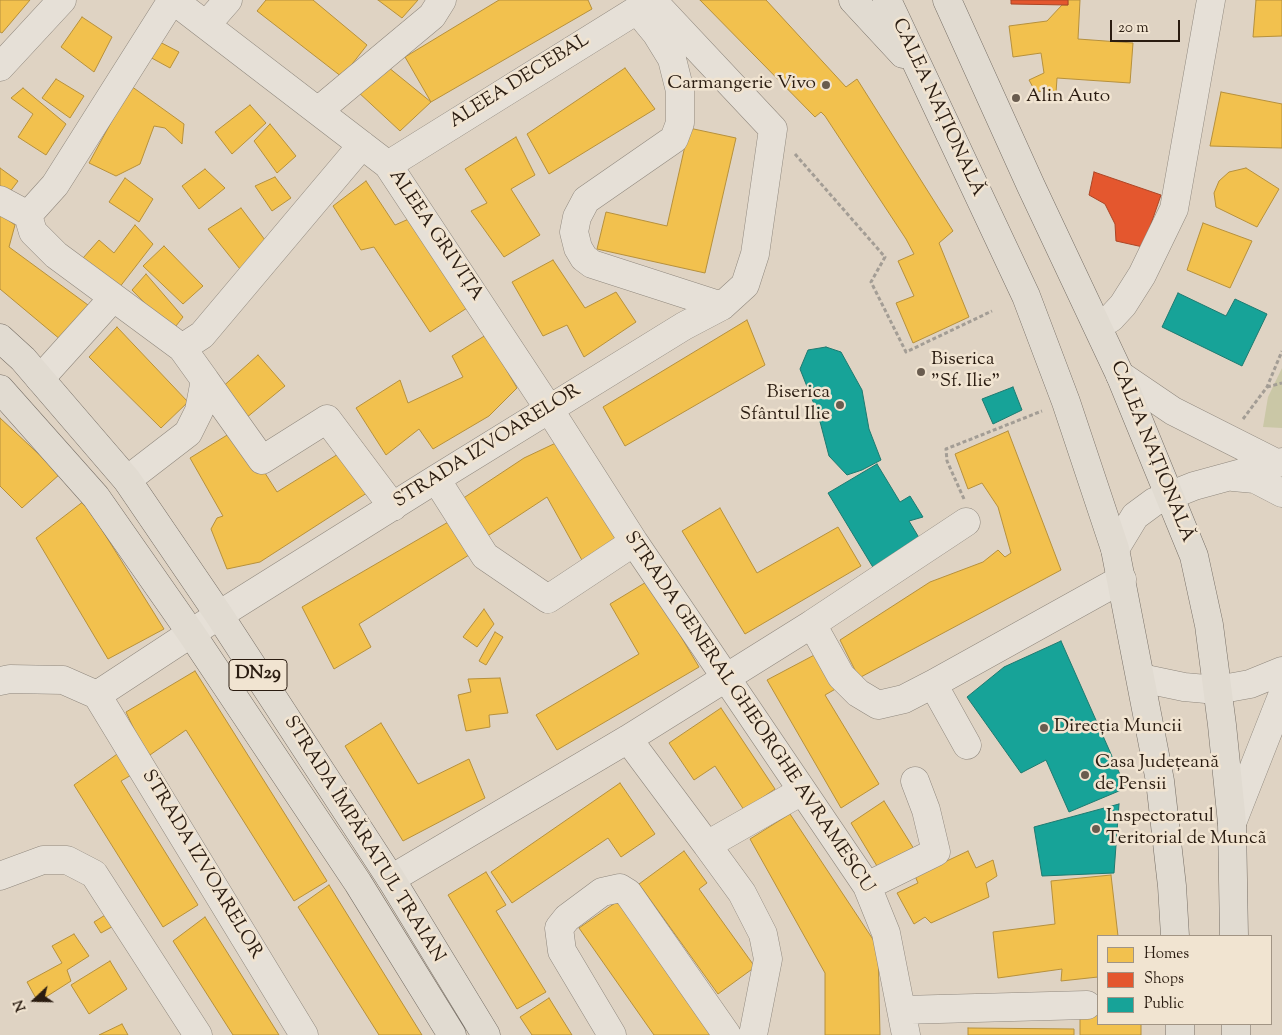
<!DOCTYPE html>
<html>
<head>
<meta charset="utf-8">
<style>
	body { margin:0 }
	#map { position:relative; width:1282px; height:1035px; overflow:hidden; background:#dfd3c3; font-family:"Sorts Mill Goudy",serif }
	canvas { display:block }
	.legend { position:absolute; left:1097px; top:935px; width:175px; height:90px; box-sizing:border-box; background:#f1e4d1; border:1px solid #a19484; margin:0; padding:6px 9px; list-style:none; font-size:15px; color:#2a1c11 }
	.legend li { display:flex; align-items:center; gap:10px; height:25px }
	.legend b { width:25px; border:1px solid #a19484 }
	.north { position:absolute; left:10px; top:975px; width:50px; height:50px; -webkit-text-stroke:4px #f1e4d1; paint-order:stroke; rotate:249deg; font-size:14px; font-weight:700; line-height:20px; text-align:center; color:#2a1c11 }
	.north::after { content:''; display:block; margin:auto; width:18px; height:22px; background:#2a1c11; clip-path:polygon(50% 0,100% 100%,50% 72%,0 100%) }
	.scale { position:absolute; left:1110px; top:20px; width:70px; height:22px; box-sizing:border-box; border:2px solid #2a1c11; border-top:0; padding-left:6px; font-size:15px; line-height:18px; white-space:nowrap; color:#2a1c11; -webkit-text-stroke:4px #f1e4d1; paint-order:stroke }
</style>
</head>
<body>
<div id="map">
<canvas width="1282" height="1035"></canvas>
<ul class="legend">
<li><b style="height:14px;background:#f2c14e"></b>Homes</li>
<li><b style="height:14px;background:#e4572e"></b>Shops</li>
<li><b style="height:14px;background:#17a398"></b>Public</li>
</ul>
<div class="north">N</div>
<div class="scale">20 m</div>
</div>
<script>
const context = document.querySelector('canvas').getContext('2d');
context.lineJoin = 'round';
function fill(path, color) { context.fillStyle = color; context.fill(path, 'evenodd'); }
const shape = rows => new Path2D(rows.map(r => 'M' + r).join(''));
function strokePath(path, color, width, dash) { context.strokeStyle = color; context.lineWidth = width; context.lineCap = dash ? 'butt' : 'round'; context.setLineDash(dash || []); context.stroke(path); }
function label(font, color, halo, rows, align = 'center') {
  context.font = font + ' "Sorts Mill Goudy",serif'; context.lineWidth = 5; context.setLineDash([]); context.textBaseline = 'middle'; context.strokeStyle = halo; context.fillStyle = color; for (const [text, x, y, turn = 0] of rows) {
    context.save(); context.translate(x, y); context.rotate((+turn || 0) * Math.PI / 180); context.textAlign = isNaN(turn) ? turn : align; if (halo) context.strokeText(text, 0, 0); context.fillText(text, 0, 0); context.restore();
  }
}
const green = shape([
	[1282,368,1282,428,1263,427,1268,397]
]);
const homes = shape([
	[0,0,30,0,2,33,0,32,0,0],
	[266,0,313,0,367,45,342,77,257,11,266,0],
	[378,0,418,0,402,18,378,0],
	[499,0,588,0,592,9,431,102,405,57,499,0],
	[700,0,766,0,846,87,857,79,953,231,939,243,969,317,913,343,896,303,914,296,898,261,914,254,906,239,825,116,821,112,815,117,700,0],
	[1068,0,1080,0,1078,39,1133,43,1130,83,1057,78,1056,93,1035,91,1029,80,1044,73,1041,53,1013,57,1009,26,1047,21,1062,5,1068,5,1068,0],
	[1256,0,1282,0,1282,36,1253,37,1256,0],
	[82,17,112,37,94,72,61,47,82,17],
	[154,39,179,52,170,68,148,56,154,39],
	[383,63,431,102,400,131,357,91,383,63],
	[625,68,655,109,549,174,527,134,625,68],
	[56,79,84,96,70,118,42,98,56,79],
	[131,86,184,124,182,144,165,128,154,126,140,164,116,176,89,163,131,86],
	[23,88,66,124,46,155,18,137,33,114,11,98,23,88],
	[1221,92,1282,104,1282,148,1210,146,1221,92],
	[250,105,266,123,232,154,215,132,250,105],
	[270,124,296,156,277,173,254,141,270,124],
	[689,128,736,138,705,273,597,249,606,212,667,226,689,128],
	[516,137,535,175,511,189,540,235,504,257,471,211,487,203,465,169,516,137],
	[0,168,18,181,6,197,0,193,0,168],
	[1246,168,1279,189,1257,227,1216,207,1214,193,1219,181,1229,172,1246,168],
	[205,169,225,188,199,209,182,186,205,169],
	[275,177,291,198,272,211,255,186,275,177],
	[125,178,153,199,139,222,109,202,125,178],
	[366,181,395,225,411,218,467,308,430,332,374,247,361,250,333,206,366,181],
	[241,208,268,244,240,269,208,229,241,208],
	[0,214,15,225,9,247,88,305,61,340,0,289,0,214],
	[1203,223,1252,241,1230,288,1187,270,1203,223],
	[135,225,153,244,119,288,83,258,99,240,114,253,135,225],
	[164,246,203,286,183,304,143,266,164,246],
	[553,260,585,308,616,292,636,322,584,357,567,325,543,336,512,282,553,260],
	[146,274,183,317,172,331,132,290,146,274],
	[747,320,765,365,625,446,603,407,747,320],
	[117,327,188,402,161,428,89,357,117,327],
	[486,335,517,388,489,416,433,449,419,429,386,455,356,408,400,380,408,403,463,377,452,356,486,335],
	[258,355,285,386,246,418,219,390,258,355],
	[0,418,60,474,22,508,0,486,0,418],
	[237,429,277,492,343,451,370,491,260,562,227,569,211,529,217,518,223,516,190,458,237,429],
	[1008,431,1061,570,859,678,840,640,930,582,983,562,998,550,1005,557,1011,553,998,507,982,483,968,489,955,454,1008,431],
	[560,441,619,537,583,562,547,497,486,537,462,499,524,458,560,441],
	[84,501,164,629,108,659,36,538,84,501],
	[720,508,757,573,838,527,861,566,745,634,682,531,720,508],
	[450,521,469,555,359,624,371,647,334,669,302,607,450,521],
	[648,581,699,667,557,750,536,715,639,654,610,604,648,581],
	[484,609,494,624,477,647,463,637,484,609],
	[495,632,503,637,486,665,479,661,495,632],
	[820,652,839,687,825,695,879,784,841,808,767,680,820,652],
	[195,671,327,881,294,901,186,730,147,757,126,712,195,671],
	[500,678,508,713,489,715,490,727,466,731,458,695,471,692,468,679,500,678],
	[721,708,775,789,744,810,715,766,694,780,669,743,721,708],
	[381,723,418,784,469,759,485,798,403,841,345,746,381,723],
	[120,752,133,774,121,781,198,905,163,927,74,785,120,752],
	[620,783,655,834,621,857,608,838,512,903,491,872,620,783],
	[884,801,914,849,880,871,851,823,884,801],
	[790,814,878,947,880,1035,825,1035,825,973,750,839,790,814],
	[684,851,707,883,699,889,755,967,718,994,639,884,684,851],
	[968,851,976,868,993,860,997,876,986,883,989,897,931,923,925,917,914,924,897,893,918,883,915,876,968,851],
	[486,872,506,905,496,911,546,992,517,1009,448,895,486,872],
	[1111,875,1118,936,1098,936,1098,977,1061,981,1062,969,998,978,993,932,1055,924,1051,881,1111,875],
	[329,885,422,1035,379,1035,298,907,329,885],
	[618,901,713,1035,654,1035,579,928,618,901],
	[110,912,117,924,101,933,94,922,110,912],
	[205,917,279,1035,233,1035,173,941,205,917],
	[74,934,89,956,67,970,71,981,38,1002,27,982,62,963,52,946,74,934],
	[110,961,127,989,89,1014,71,985,110,961],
	[549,998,572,1035,532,1035,520,1017,549,998],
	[1080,1014,1098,1014,1098,1024,1141,1024,1141,1035,1080,1035,1080,1014],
	[122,1024,128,1035,99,1035,122,1024],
	[968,1028,1074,1029,1074,1035,968,1035,968,1028]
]);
const shops = shape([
	[1011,0,1068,0,1068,5,1011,4,1011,0],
	[1094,172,1161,195,1143,247,1116,241,1115,224,1105,204,1089,195,1094,172]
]);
const public = shape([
	[1178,293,1226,316,1235,299,1267,314,1242,366,1162,327,1178,293],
	[826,347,841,352,862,390,869,429,881,460,862,470,847,475,829,456,818,414,800,369,808,350,826,347],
	[1013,387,1022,410,993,424,982,399,1013,387],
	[877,464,900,502,910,496,923,517,909,521,921,541,874,569,828,493,877,464],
	[1061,641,1126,788,1069,812,1046,760,1021,773,967,697,1004,667,1061,641],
	[1119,804,1114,873,1042,876,1034,827,1119,804]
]);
const path = shape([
	[795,154,885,257,871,282,906,352,992,311],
	[1267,387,1282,383],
	[1243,419,1267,387,1282,351],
	[964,499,947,461,946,449,1042,411]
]);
const minor = shape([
	[172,0,55,185,28,215,33,232,56,255,182,348],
	[173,0,388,165,549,409,634,542,867,886,886,933,906,1035],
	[637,10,656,33,672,59,680,91,680,123,674,139,586,200,577,217,574,232,578,248,584,258,592,264,722,306],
	[207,24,228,0],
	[0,67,62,0],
	[318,111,432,16,442,0],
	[388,165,653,0],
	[0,200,28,215],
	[1098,326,1111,318,1123,305,1142,275,1174,209,1211,0],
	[1120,375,1173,411,1276,463],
	[40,379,113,298],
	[205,380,262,460,327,419,393,507],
	[1233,477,1255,479,1282,493],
	[436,479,485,556,548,599,634,542],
	[127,480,188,433,199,411,205,380,182,348,202,335,362,145],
	[1115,549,1135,516,1154,502,1194,486,1282,462],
	[812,624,841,676,858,693,878,705,904,699,933,684,1122,579],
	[1141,678,1184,687,1217,690,1250,684,1282,671],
	[0,681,10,679,63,680,97,695,219,615,436,479,684,326,722,306,745,285,755,254,773,129,652,0],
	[933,684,967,745],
	[97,695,304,1035],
	[628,739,707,845],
	[1232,823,1282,696],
	[0,876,43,860,67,860,94,874,198,1035],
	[391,879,628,739,812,624,966,522],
	[867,886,936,852,926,810,915,781],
	[902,1010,1087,1005],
	[612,1035,562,951,559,928,567,918,602,892,620,888,628,893,727,1035],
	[753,1035,768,959,763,934,742,893,707,845,802,791]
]);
const major = shape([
	[853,0,903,54],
	[887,0,1026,296,1066,402,1115,549,1160,781,1172,886,1175,936],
	[947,0,1031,186,1120,375,1194,556,1209,625,1222,725,1232,823,1234,936],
	[0,338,23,359,127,480,219,615,391,879,486,1035],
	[0,389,96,497,191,633,358,883,452,1035],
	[1180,1024,1180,1035],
	[1236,1024,1236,1035]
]);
const markers = [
	[826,85,5,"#695c4f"],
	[1016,98,5,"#695c4f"],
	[921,372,5,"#695c4f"],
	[840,405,5,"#695c4f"],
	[1044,728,5,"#695c4f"],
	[1085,775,5,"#695c4f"],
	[1096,829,5,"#695c4f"]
];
const shields = [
	[258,675,58]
];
const shieldNames = [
	["DN29",258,675]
];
const streetNames = [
	["ALEEA DECEBAL",520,82,-32],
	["CALEA NAȚIONALĂ",937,108,65],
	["ALEEA GRIVIȚA",435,236,56],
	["STRADA IZVOARELOR",488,447,-32],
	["CALEA NAȚIONALĂ",1151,452,68],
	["STRADA GENERAL GHEORGHE AVRAMESCU",748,713,56],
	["STRADA ÎMPĂRATUL TRAIAN",363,840,58],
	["STRADA IZVOARELOR",201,865,59]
];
const poiNames = [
	["Carmangerie Vivo",816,85,"right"],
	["Alin Auto",1026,98],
	["Biserica",931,361],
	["\"Sf. Ilie\"",931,383],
	["Biserica",830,394,"right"],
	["Sfântul Ilie",830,416,"right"],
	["Direcția Muncii",1054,728],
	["Casa Județeană",1095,764],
	["de Pensii",1095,786],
	["Inspectoratul",1106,818],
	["Teritorial de Muncã",1106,840]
];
fill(green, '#cac7a6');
fill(homes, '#f2c14e');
strokePath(homes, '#b6903c', 1);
fill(shops, '#e4572e');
strokePath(shops, '#ac4525', 1);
fill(public, '#17a398');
strokePath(public, '#1d7a70', 1);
strokePath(minor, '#90887e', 29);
strokePath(major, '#776f66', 29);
strokePath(path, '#a39d95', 3, [4, 2.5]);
strokePath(minor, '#e6e0d7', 28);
strokePath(major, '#e1dbd1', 28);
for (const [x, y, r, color] of markers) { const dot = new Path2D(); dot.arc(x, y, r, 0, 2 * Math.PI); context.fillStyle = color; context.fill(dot); strokePath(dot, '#f1e4d1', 2); }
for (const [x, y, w] of shields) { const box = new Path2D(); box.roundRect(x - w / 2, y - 15.5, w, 31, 4); context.fillStyle = '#f1e4d1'; context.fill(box); strokePath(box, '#2a1c11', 1); }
label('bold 18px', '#2a1c11', null, shieldNames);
label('19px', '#2a1c11', '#f1e4d1', streetNames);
label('19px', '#2a1c11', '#f1e4d1', poiNames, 'left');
</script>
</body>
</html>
